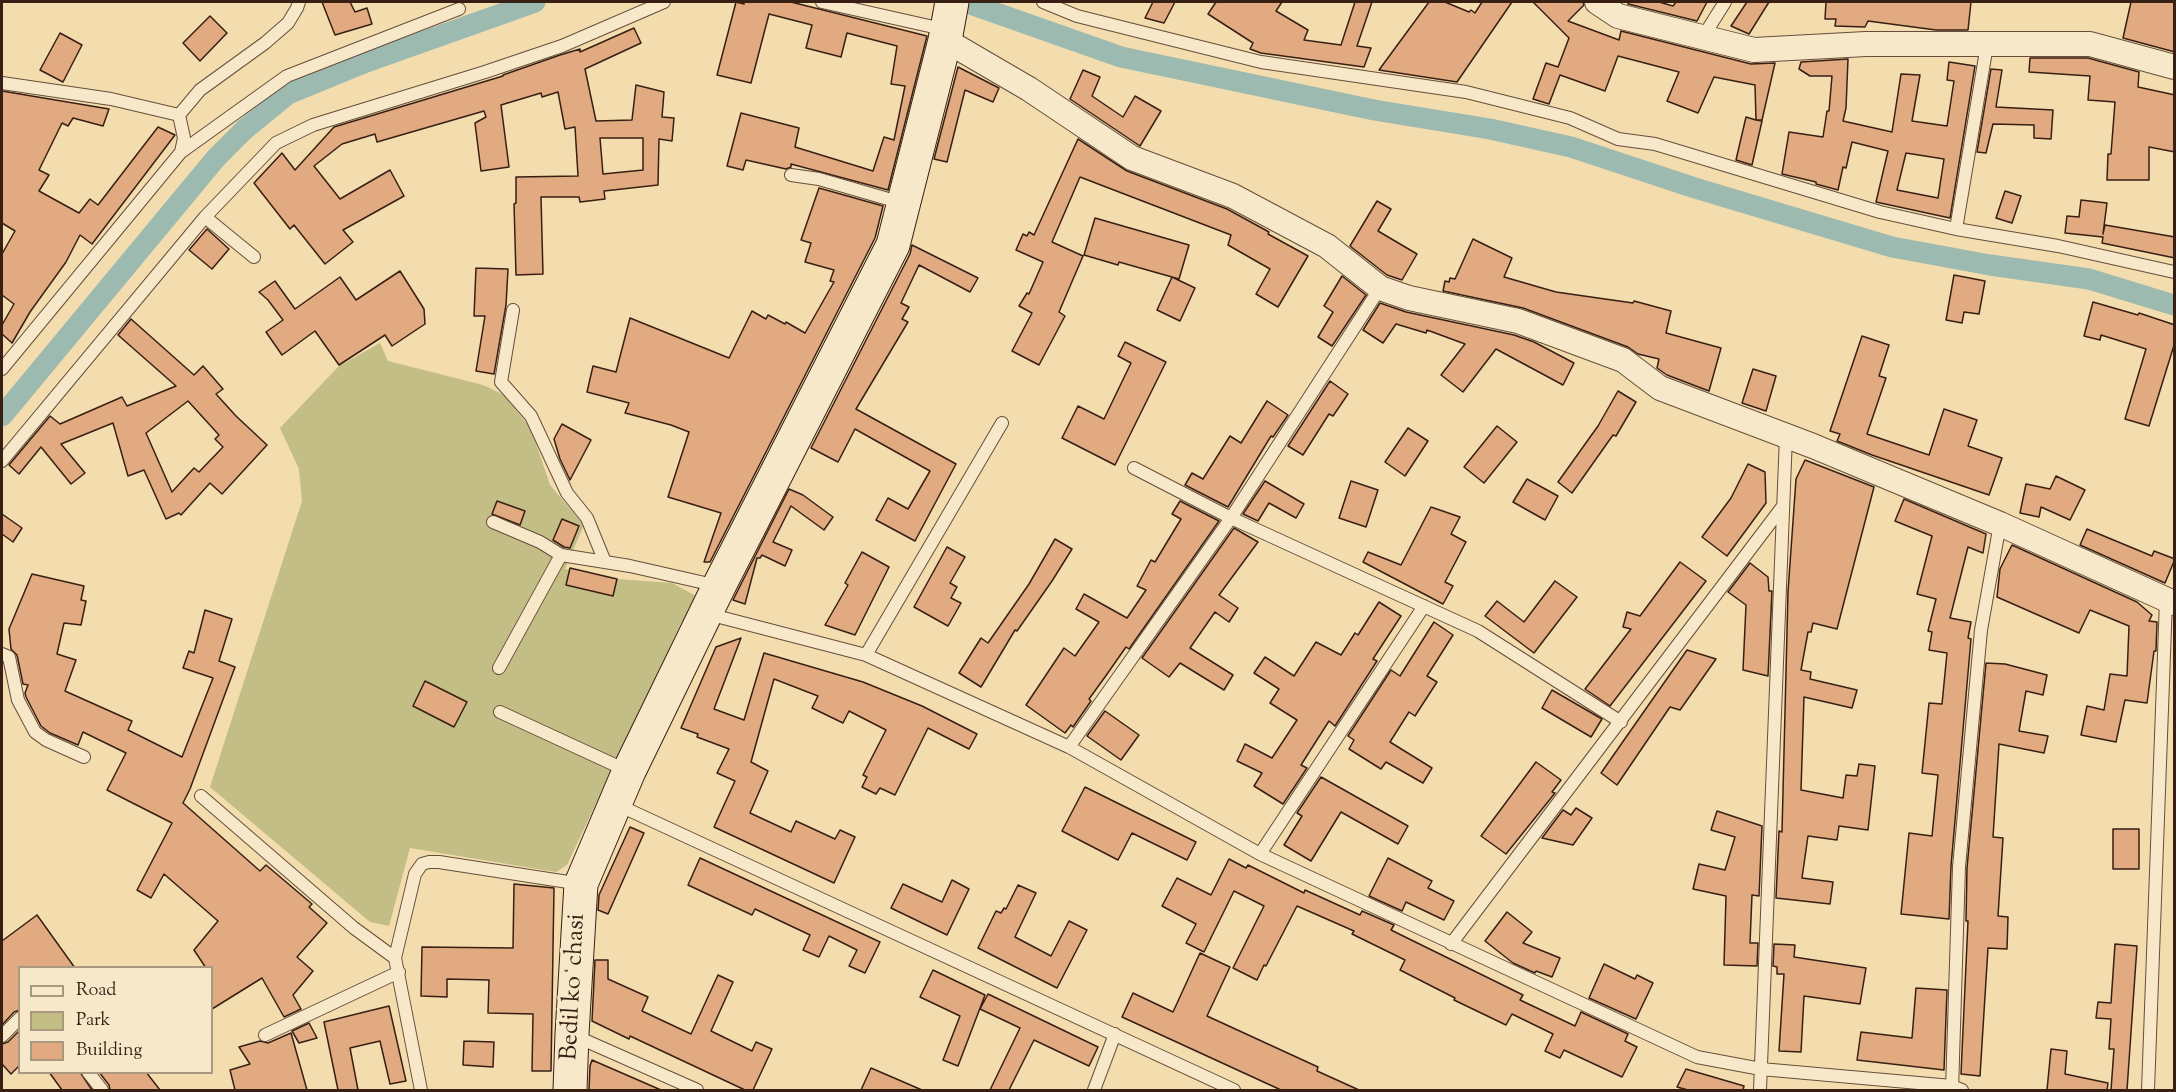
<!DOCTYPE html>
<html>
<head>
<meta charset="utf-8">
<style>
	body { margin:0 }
	#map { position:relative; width:2176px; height:1092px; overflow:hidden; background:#f3dcad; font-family:"Sorts Mill Goudy",serif }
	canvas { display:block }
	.frame { position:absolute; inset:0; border:3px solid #371f13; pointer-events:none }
	.legend { position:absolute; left:18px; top:966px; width:195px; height:108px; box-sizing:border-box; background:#f7e8ca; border:2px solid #aa9881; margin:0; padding:8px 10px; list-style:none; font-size:18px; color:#371f13 }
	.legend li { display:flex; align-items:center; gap:12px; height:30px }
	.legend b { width:30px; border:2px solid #aa9881 }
</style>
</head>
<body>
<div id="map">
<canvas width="2176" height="1092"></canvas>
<div class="frame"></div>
<ul class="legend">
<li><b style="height:8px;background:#f7e8ca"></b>Road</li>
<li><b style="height:16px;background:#c2be85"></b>Park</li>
<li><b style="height:16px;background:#e2aa80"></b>Building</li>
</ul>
</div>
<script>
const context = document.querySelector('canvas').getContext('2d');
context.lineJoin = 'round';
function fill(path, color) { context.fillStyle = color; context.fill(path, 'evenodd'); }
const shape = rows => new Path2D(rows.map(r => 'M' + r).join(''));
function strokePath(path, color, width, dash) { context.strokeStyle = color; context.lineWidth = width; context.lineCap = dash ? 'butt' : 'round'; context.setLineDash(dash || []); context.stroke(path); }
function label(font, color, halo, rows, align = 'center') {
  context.font = font + ' "Sorts Mill Goudy",serif'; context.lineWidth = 6; context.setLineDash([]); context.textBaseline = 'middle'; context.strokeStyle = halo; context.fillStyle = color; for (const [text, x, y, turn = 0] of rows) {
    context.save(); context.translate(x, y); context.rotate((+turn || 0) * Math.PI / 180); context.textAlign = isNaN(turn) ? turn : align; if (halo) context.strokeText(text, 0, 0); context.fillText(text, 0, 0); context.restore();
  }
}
const green = shape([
	[380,343,388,361,483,385,504,395,531,429,550,485,584,525,565,569,569,570,570,568,617,579,672,583,696,596,686,623,682,621,567,865,556,872,410,848,389,926,370,922,210,787,302,501,299,469,280,428,339,366]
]);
const canal = shape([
	[965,2,1121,57,1374,110,1490,129,1571,147,1695,188,1892,247,1990,265,2089,279,2174,305],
	[2,416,216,158,245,129,288,94,366,62,535,2]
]);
const building = shape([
	[322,2,350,2,355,12,367,8,372,24,335,35,322,2],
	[736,2,744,4,744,2,791,2,927,36,888,190,791,164,791,167,786,169,746,160,743,170,727,166,741,113,799,128,795,147,873,171,884,137,894,140,905,86,891,84,897,46,847,33,841,57,806,48,812,25,769,14,751,83,717,75,736,2],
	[1153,2,1175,2,1164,23,1145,18,1153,2],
	[1216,2,1282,2,1276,11,1308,30,1304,40,1341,45,1355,2,1372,2,1357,46,1371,48,1364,67,1261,53,1250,49,1253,43,1208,14,1216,2],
	[1429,2,1445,2,1469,12,1471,10,1475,13,1482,2,1512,2,1457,82,1379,70,1429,2],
	[1533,2,1583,2,1584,5,1568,21,1619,40,1621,31,1751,64,1775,63,1762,120,1756,120,1762,121,1752,165,1736,160,1746,117,1756,120,1755,85,1714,77,1698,113,1667,101,1679,72,1618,56,1605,91,1560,75,1549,104,1533,99,1546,63,1558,67,1569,38,1533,2],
	[1628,2,1659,2,1673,6,1676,2,1707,2,1697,21,1628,4,1628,2],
	[1747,2,1769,2,1749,34,1731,26,1747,2],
	[1826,2,1971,2,1968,30,1936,30,1868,21,1865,27,1835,26,1836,19,1825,19,1826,2],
	[2131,2,2175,2,2175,52,2123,38,2131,2],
	[210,16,227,33,200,61,183,43,210,16],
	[634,28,641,43,585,69,596,121,632,120,636,85,664,92,662,117,674,118,672,141,659,139,658,185,604,191,605,199,580,202,579,197,541,197,543,274,516,275,514,204,516,203,516,177,578,176,575,127,565,129,558,92,542,97,541,93,501,105,509,167,481,171,475,123,486,117,484,111,377,142,375,134,342,144,314,166,340,199,390,170,404,196,343,230,353,242,325,264,294,225,290,229,254,183,282,153,295,170,334,127,503,76,503,75,560,55,580,49,580,52,634,28],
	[600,138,643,138,643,170,603,174,600,138],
	[60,33,82,45,63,82,40,70,60,33],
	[2030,58,2088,58,2139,72,2138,87,2175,95,2175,152,2149,147,2149,180,2107,180,2108,154,2111,154,2115,102,2088,100,2090,76,2029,72,2030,58],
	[1848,59,1846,108,1843,121,1892,132,1901,74,1920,75,1912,121,1947,126,1954,81,1947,80,1949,62,1975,66,1950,218,1876,202,1888,151,1852,142,1846,168,1843,167,1838,190,1816,184,1816,182,1782,174,1789,132,1823,137,1827,111,1829,111,1832,76,1810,76,1799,69,1801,62,1848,59],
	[1906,153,1944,159,1938,198,1897,190,1906,153],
	[958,67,999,88,993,102,965,90,947,162,934,159,958,67],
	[1991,69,2002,70,1996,107,2053,110,2051,139,2034,138,2034,125,1993,124,1986,153,1977,152,1991,69],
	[1083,70,1100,77,1092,96,1123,117,1135,96,1161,111,1140,146,1070,99,1083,70],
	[2,91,109,109,103,126,73,118,68,126,62,123,39,170,49,175,39,191,79,213,90,199,98,205,158,127,175,135,92,244,80,235,66,262,30,312,12,343,2,334,2,325,14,304,2,295,2,254,15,231,2,223,2,91],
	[1078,139,1127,171,1227,209,1269,232,1268,234,1308,256,1278,307,1256,294,1270,269,1228,245,1231,235,1080,177,1052,242,1083,256,1059,312,1065,316,1039,365,1012,351,1032,313,1019,306,1027,293,1029,294,1043,262,1016,250,1023,234,1027,236,1029,232,1034,235,1078,139],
	[819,188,883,206,875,238,710,562,704,562,721,513,668,497,689,432,671,425,625,413,629,403,587,392,593,366,616,372,630,318,729,358,752,311,766,319,768,315,785,324,786,322,805,333,834,282,830,281,834,270,805,262,811,243,801,240,819,188],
	[2005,191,2021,196,2012,223,1996,218,2005,191],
	[2081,200,2107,203,2103,234,2105,225,2175,237,2175,258,2102,243,2103,237,2065,233,2067,216,2079,217,2081,200],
	[1377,201,1391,209,1378,231,1417,254,1402,280,1387,275,1350,246,1377,201],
	[1095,218,1189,245,1179,279,1119,262,1118,265,1084,255,1095,218],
	[207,229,229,249,212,269,189,250,207,229],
	[1473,239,1512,258,1504,277,1556,292,1633,303,1634,301,1671,311,1666,333,1721,348,1709,391,1667,375,1657,368,1659,359,1638,354,1628,347,1523,308,1443,291,1445,281,1449,282,1450,278,1455,279,1473,239],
	[912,245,978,278,970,292,919,265,901,303,909,307,902,319,908,322,856,409,956,464,915,541,876,520,888,498,908,509,930,471,855,429,838,462,811,448,910,254,912,245],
	[476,268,508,269,506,305,494,374,476,371,485,316,474,316,476,268],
	[400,271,424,309,425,324,392,346,385,335,339,365,315,331,282,355,266,332,283,320,268,300,259,292,275,281,295,309,340,277,356,300,400,271],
	[1954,275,1985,281,1979,314,1964,312,1962,323,1946,320,1954,275],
	[1342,276,1366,295,1332,346,1318,337,1333,312,1324,306,1342,276],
	[1172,277,1195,288,1180,321,1157,310,1172,277],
	[2093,302,2138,315,2139,313,2175,325,2175,342,2149,426,2125,419,2146,349,2101,335,2100,340,2084,336,2093,302],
	[1380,303,1406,312,1514,335,1534,342,1574,363,1563,385,1496,349,1463,392,1441,375,1465,344,1427,330,1426,333,1396,324,1383,343,1363,330,1380,303],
	[131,319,194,375,203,366,223,389,216,394,236,416,267,445,222,494,210,483,181,515,179,513,166,519,144,470,128,476,113,423,61,444,85,473,71,484,41,447,19,474,9,465,50,416,60,424,122,397,127,406,176,386,118,335,131,319],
	[188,401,219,435,215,439,223,447,199,472,194,468,172,492,146,433,188,401],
	[1862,336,1889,345,1879,376,1886,378,1867,434,1929,455,1944,409,1977,420,1968,446,2002,458,1989,495,1872,455,1837,441,1840,434,1830,431,1862,336],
	[1125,342,1166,362,1115,465,1062,438,1078,406,1104,419,1131,363,1118,356,1125,342],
	[1753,369,1776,376,1766,411,1742,403,1753,369],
	[1330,381,1348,394,1333,416,1329,414,1303,455,1288,446,1330,381],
	[1618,391,1636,402,1616,436,1613,435,1572,493,1558,482,1598,426,1618,391],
	[1267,401,1288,415,1273,437,1271,436,1228,507,1185,485,1192,473,1203,479,1230,436,1241,443,1267,401],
	[562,424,591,440,570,480,560,459,554,439,562,424],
	[1497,426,1517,442,1484,483,1464,467,1497,426],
	[1408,428,1428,441,1405,476,1385,462,1408,428],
	[1805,460,1874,487,1837,629,1813,623,1811,632,1808,632,1801,670,1811,672,1810,679,1857,690,1852,708,1804,697,1801,790,1843,798,1846,775,1857,776,1859,764,1875,766,1868,830,1839,826,1837,840,1808,836,1802,878,1833,882,1830,904,1776,898,1779,831,1782,832,1788,592,1796,479,1805,460],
	[1748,464,1765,472,1766,503,1727,556,1702,537,1731,498,1748,464],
	[2056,476,2085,490,2070,520,2041,507,2039,517,2020,513,2026,484,2050,489,2056,476],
	[1527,479,1558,496,1545,520,1513,502,1527,479],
	[1265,481,1304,504,1296,518,1269,503,1258,521,1243,514,1265,481],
	[1351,481,1378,490,1366,527,1339,518,1351,481],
	[789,489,803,495,833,517,824,530,791,506,773,542,792,550,785,566,762,555,760,558,757,558,745,604,733,600,789,489],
	[1904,499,1986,534,1983,553,1968,547,1950,618,1971,622,1968,638,1971,639,1951,866,1949,919,1901,914,1909,833,1932,836,1938,775,1922,773,1929,703,1942,704,1947,653,1929,650,1932,632,1928,631,1936,599,1917,594,1932,536,1895,521,1904,499],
	[497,501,525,511,520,525,492,514,497,501],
	[1180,501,1219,521,1129,649,1126,647,1105,677,1089,699,1091,701,1073,727,1071,725,1065,733,1026,705,1064,648,1075,656,1099,622,1076,609,1084,594,1127,618,1146,590,1137,586,1151,560,1155,562,1181,519,1172,514,1180,501],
	[1431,507,1460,517,1451,534,1466,542,1445,582,1453,586,1443,604,1363,562,1368,552,1401,565,1431,507],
	[2,514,22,528,13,542,2,534,2,514],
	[562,519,579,526,570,548,564,547,553,540,562,519],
	[1234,528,1258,542,1219,595,1238,608,1229,622,1215,612,1190,648,1233,675,1224,690,1180,663,1169,677,1142,658,1234,528],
	[2087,529,2152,556,2154,551,2175,559,2165,583,2080,545,2087,529],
	[1055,539,1072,549,1052,581,1017,631,1015,630,981,687,959,673,981,638,988,643,1029,584,1055,539],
	[2012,545,2137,602,2152,615,2149,621,2157,622,2156,651,2154,651,2147,703,2125,700,2116,742,2081,735,2087,706,2104,710,2110,674,2127,676,2129,626,2090,610,2079,633,1997,597,2000,569,2012,545],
	[947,547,965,557,950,583,957,587,951,598,961,603,948,626,914,607,947,547],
	[862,552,889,567,855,635,825,625,848,585,845,583,862,552],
	[1680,562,1706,581,1610,706,1585,689,1631,629,1623,627,1627,612,1640,616,1680,562],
	[1750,563,1768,577,1769,591,1772,591,1768,676,1743,670,1746,605,1728,592,1750,563],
	[570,568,617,579,613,596,566,585,570,568],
	[32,574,84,586,81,600,86,601,81,625,64,623,57,654,76,660,65,691,132,721,128,730,182,757,213,678,183,668,189,651,194,653,205,610,232,619,219,661,235,667,190,789,183,803,260,871,266,865,312,904,309,907,327,923,297,957,313,971,293,995,301,1009,284,1017,262,978,212,1009,212,968,206,968,194,950,218,921,164,874,151,898,137,890,172,823,107,790,126,753,83,732,78,745,50,733,41,726,26,697,25,693,28,685,23,684,17,655,11,649,9,629,32,574],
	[1555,581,1577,597,1534,653,1485,616,1497,601,1524,622,1555,581],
	[1379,602,1401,616,1373,659,1377,661,1335,726,1329,721,1301,765,1307,768,1283,804,1254,786,1262,773,1237,761,1245,744,1272,758,1297,720,1270,703,1279,689,1254,673,1265,657,1294,676,1316,642,1341,655,1355,633,1358,635,1379,602],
	[1434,622,1453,635,1427,676,1437,682,1415,716,1409,712,1390,742,1432,768,1423,783,1386,762,1381,769,1349,749,1354,740,1348,736,1391,670,1400,676,1434,622],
	[741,638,714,709,744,720,764,653,863,682,922,706,977,734,969,749,928,728,895,795,880,788,876,794,862,787,867,777,863,775,886,730,849,711,843,723,812,708,818,696,774,679,751,762,768,771,750,813,791,832,796,821,835,839,840,830,855,837,834,883,714,827,735,781,717,773,729,749,697,737,698,734,681,728,716,647,741,638],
	[1687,650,1716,659,1680,710,1670,707,1617,785,1601,773,1687,650],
	[1986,663,2005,664,2047,675,2043,695,2026,691,2019,731,2048,736,2044,753,1999,744,1993,837,2003,838,1998,916,2008,917,2007,949,1988,948,1980,1076,1961,1074,1968,921,1966,921,1967,868,1986,663],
	[425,681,467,702,454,727,413,706,425,681],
	[1552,690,1602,719,1591,737,1542,708,1552,690],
	[1105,711,1139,735,1121,760,1087,736,1105,711],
	[1536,762,1561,780,1552,792,1555,793,1506,854,1481,836,1536,762],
	[1321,777,1408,826,1398,844,1341,812,1311,861,1284,845,1302,816,1297,813,1321,777],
	[1085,787,1196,842,1187,860,1132,833,1118,860,1062,831,1085,787],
	[1576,808,1592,818,1573,845,1542,838,1563,810,1571,815,1576,808],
	[1717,811,1762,826,1759,896,1752,895,1750,943,1758,943,1757,966,1724,965,1726,896,1693,889,1699,864,1725,870,1735,837,1711,830,1717,811],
	[630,827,644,833,608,914,598,910,599,895,630,827],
	[2113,829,2139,829,2139,869,2113,869,2113,829],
	[700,858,880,942,865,973,849,966,857,950,829,936,819,957,803,950,810,935,755,909,752,915,688,885,700,858],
	[1388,858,1432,881,1428,888,1454,901,1444,920,1406,902,1402,911,1369,896,1388,858],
	[1229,859,1246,868,1248,865,1304,893,1305,890,1360,915,1362,911,1394,925,1391,930,1523,995,1520,1000,1575,1026,1581,1012,1628,1034,1625,1041,1637,1047,1622,1077,1564,1050,1560,1058,1545,1051,1553,1034,1512,1014,1506,1025,1454,1000,1455,998,1400,970,1405,960,1352,934,1354,931,1297,906,1266,966,1264,965,1257,980,1233,968,1264,906,1234,891,1204,952,1186,943,1196,924,1162,906,1177,878,1211,895,1229,859],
	[952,880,969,889,947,935,891,908,903,884,942,902,952,880],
	[514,884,554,888,551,1071,532,1071,533,1014,488,1013,489,980,447,979,447,997,421,996,422,947,513,948,514,884],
	[1018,885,1036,893,1015,937,1051,956,1069,921,1087,930,1057,988,978,948,996,911,1001,913,1004,908,1006,909,1018,885],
	[1507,912,1532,932,1523,943,1560,958,1552,977,1536,971,1535,973,1513,963,1485,941,1507,912],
	[37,915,75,968,20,968,20,1010,14,1012,2,1025,2,941,37,915],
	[1774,944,1795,945,1794,957,1866,968,1860,1004,1804,996,1801,1052,1779,1051,1784,974,1777,974,1777,967,1773,966,1774,944],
	[2115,944,2137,946,2127,1090,2111,1090,2114,1049,2109,1049,2111,1019,2096,1018,2098,1002,2111,1003,2115,944],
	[1200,953,1230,967,1207,1016,1318,1067,1317,1071,1359,1090,1281,1090,1122,1017,1133,993,1173,1012,1200,953],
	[595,960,608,960,608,979,648,997,642,1011,691,1034,718,975,733,982,711,1031,752,1051,756,1042,772,1049,753,1090,745,1090,630,1036,629,1039,592,1021,595,960],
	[1604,964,1635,979,1637,975,1653,983,1636,1019,1589,998,1604,964],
	[933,970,985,995,958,1066,943,1060,960,1016,920,997,933,970],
	[1916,988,1947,990,1944,1070,1857,1060,1861,1032,1912,1038,1916,988],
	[988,994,1098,1047,1089,1066,1034,1040,1009,1090,990,1090,1020,1028,980,1009,988,994],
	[389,1006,406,1081,390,1084,380,1041,350,1048,358,1090,338,1090,324,1022,389,1006],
	[309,1023,317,1038,299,1043,292,1031,309,1023],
	[20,1030,20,1065,11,1074,2,1064,2,1044,8,1042,20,1030],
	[291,1033,307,1090,235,1090,230,1070,250,1064,239,1047,260,1041,268,1043,291,1033],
	[464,1041,494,1042,493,1067,463,1065,464,1041],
	[2051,1049,2067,1051,2065,1074,2108,1083,2107,1090,2047,1090,2051,1049],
	[592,1060,661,1090,589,1090,590,1066,592,1060],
	[871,1068,922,1090,861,1090,871,1068],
	[1686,1069,1744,1086,1743,1090,1688,1090,1677,1087,1686,1069],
	[49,1072,80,1072,92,1090,62,1090,49,1072],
	[99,1072,146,1072,160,1090,110,1090,109,1085,99,1072]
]);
const lane = shape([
	[822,2,947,30],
	[1043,2,1077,16,1261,62,1466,92,1570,118,1618,139,1655,144,1880,212,1956,229,2058,246,2174,272],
	[1703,37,1725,2],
	[2,83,111,99,179,115],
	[181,152,287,76,459,9],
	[791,175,819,179,902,203],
	[205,217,254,257],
	[1956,229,1987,45],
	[513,310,501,382,531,416,567,493,587,518,605,562,630,566,718,586],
	[2,369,181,152,184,138,179,115,200,90,265,43,288,23,297,8,299,2],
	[2,461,205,217,276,143,313,125,485,72,562,46,664,2],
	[1134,468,1231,518,1478,631,1621,722],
	[493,522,540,542,561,555],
	[708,614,866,655,1069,747,1260,854,1697,1057,1761,1069,1952,1086,1962,1090],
	[2,654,9,657,18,700,35,732,46,740,84,757],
	[866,655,1002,423],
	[499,668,561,555,605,562],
	[500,712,628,771],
	[1069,747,1231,518,1380,288],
	[201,796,354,928,395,958],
	[618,805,1234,1090],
	[1260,854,1424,606],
	[1451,944,1783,506],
	[265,1035,399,972],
	[2,1036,20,1018],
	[575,1036,697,1090],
	[88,1072,102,1090],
	[421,1090,395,958,415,874,422,864,429,862,439,862,581,884],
	[1094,1090,1115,1034],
	[1760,1090,1786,436],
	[1952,1090,1959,867,1981,630,2000,524],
	[2148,1090,2166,600]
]);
const street = shape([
	[1597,2,1618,16,1754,50,1866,44,2090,44,2174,67],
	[945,40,1029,89,1132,158,1233,196,1327,246,1380,288,1409,298,1518,321,1623,360,1660,388,1813,446,2000,524,2174,603]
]);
const secondary = shape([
	[570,1090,572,1034,581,884,629,771,719,586,893,245,945,40,952,2]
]);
const streetNames = [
	["Bedil koʻchasi",575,987,-87]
];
fill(green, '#c2be85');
strokePath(canal, '#9cbaaf', 21);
fill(building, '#e2aa80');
strokePath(building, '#371f13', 1.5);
strokePath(lane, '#664e3a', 14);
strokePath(street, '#664e3a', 26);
strokePath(secondary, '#371f13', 35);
strokePath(lane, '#f7e8ca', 12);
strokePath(street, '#f7e8ca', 24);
strokePath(secondary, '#f7e8ca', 33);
label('24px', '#371f13', '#f7e8ca', streetNames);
</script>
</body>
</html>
